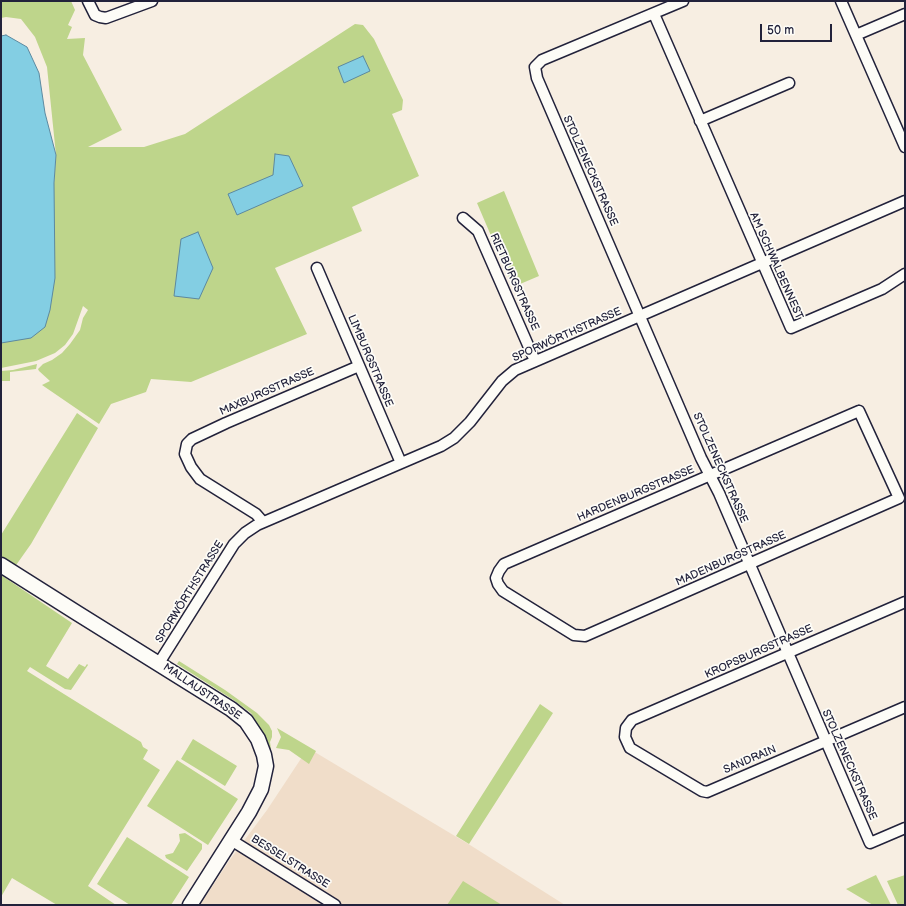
<!DOCTYPE html>
<html>
<head>
<meta charset="utf-8">
<style>
	body { margin:0 }
	#map { position:relative; width:906px; height:906px; overflow:hidden; background:#f7eee2; font-family:"Balsamiq Sans",sans-serif }
	canvas { display:block }
	.frame { position:absolute; inset:0; border:2px solid #22223b; pointer-events:none }
	.scale { position:absolute; left:760px; top:24px; width:72px; height:18px; box-sizing:border-box; border:2px solid #22223b; border-top:0; padding-left:5px; font-size:12px; line-height:14px; white-space:nowrap; color:#22223b; -webkit-text-stroke:3px #fdfcf7; paint-order:stroke }
</style>
</head>
<body>
<div id="map">
<canvas width="906" height="906"></canvas>
<div class="frame"></div>
<div class="scale">50 m</div>
</div>
<script>
const context = document.querySelector('canvas').getContext('2d');
context.lineJoin = 'round';
function fill(path, color) { context.fillStyle = color; context.fill(path, 'evenodd'); }
const shape = rows => new Path2D(rows.map(r => 'M' + r).join(''));
function strokePath(path, color, width, dash) { context.strokeStyle = color; context.lineWidth = width; context.lineCap = dash ? 'butt' : 'round'; context.setLineDash(dash || []); context.stroke(path); }
function label(font, color, halo, rows, align = 'center') {
  context.font = font + ' "Balsamiq Sans",sans-serif'; context.lineWidth = 3.5; context.setLineDash([]); context.textBaseline = 'middle'; context.strokeStyle = halo; context.fillStyle = color; for (const [text, x, y, turn = 0] of rows) {
    context.save(); context.translate(x, y); context.rotate((+turn || 0) * Math.PI / 180); context.textAlign = isNaN(turn) ? turn : align; if (halo) context.strokeText(text, 0, 0); context.fillText(text, 0, 0); context.restore();
  }
}
const built = shape([
	[308,748,470,845,565,905,200,905,229,861,267,810]
]);
const green = shape([
	[1,1,71,1,75,10,68,25,72,27,67,39,85,38,83,55,122,130,88,147,144,147,185,134,355,24,363,25,374,39,403,100,402,110,392,114,419,176,352,207,362,231,275,268,307,334,191,382,151,379,146,392,111,404,99,424,42,385,50,381,39,371,38,369,43,364,52,360,62,353,70,344,80,330,83,318,88,310,83,306,73,334,65,345,55,353,36,361,1,368,1,343,12,340,54,183,56,155,47,67,35,37,21,19,6,17,1,18],
	[504,191,539,276,513,287,477,203],
	[37,364,36,369,10,372,10,381,1,381,1,371,13,370],
	[77,413,98,428,31,544,14,568,1,559,1,535],
	[1,575,72,623,46,666,68,679,79,664,85,667,87,664,88,665,71,690,65,689,30,667,27,671,141,742,143,747,148,750,143,759,160,770,88,886,116,905,57,905,12,878,1,897],
	[179,661,225,690,257,713,269,725,272,731,272,737,270,742,271,749,269,750,255,724,255,720,251,713,232,699,177,664],
	[540,704,553,713,469,844,456,836],
	[277,728,316,751,309,764,289,750,276,748,281,737],
	[193,739,237,766,225,786,181,759],
	[177,760,238,799,208,845,147,806],
	[185,833,202,844,202,849,187,871,166,858,165,855,173,853,180,841,179,834],
	[127,837,189,877,171,905,130,905,97,884],
	[876,875,891,905,873,905,846,889],
	[905,875,905,905,898,905,887,881],
	[463,881,502,905,447,905]
]);
const water = shape([
	[6,35,27,47,39,73,45,113,56,155,54,183,55,278,50,310,45,327,31,338,1,343,1,36,6,35],
	[363,56,370,71,344,83,338,67,363,56],
	[275,154,289,156,303,186,237,215,228,194,273,175,275,154],
	[198,232,213,268,199,299,174,296,181,239,198,232]
]);
const street = shape([
	[88,1,95,15,100,17,106,18,152,1],
	[683,1,542,60,535,67,537,78,701,458,719,493,870,843,905,828],
	[841,1,905,147],
	[654,14,791,328,882,289,905,274],
	[856,35,905,14],
	[700,121,789,83],
	[463,218,478,231,535,361],
	[317,268,401,463],
	[859,411,899,498,585,636,574,635,503,591,498,584,496,578,499,571,504,564,859,411],
	[263,522,256,514,200,479,191,467,185,454,187,444,192,439,226,423,359,366],
	[905,602,632,720,626,728,625,737,630,748,702,791,707,792,905,707],
	[159,663,234,544,245,533,257,525,441,446,454,438,470,422,502,381,515,370,905,201],
	[231,840,335,905]
]);
const secondary = shape([
	[1,565,77,613,231,709,246,721,258,739,264,755,266,766,261,789,249,812,190,905]
]);
const streetNames = [
	["STOLZENECKSTRASSE",590,171,66],
	["AM SCHWALBENNEST",776,266,66],
	["RIETBURGSTRASSE",514,282,66],
	["SPORWÖRTHSTRASSE",567,335,-24],
	["LIMBURGSTRASSE",370,361,67],
	["MAXBURGSTRASSE",267,392,-24],
	["STOLZENECKSTRASSE",720,468,66],
	["HARDENBURGSTRASSE",636,494,-23],
	["MADENBURGSTRASSE",731,559,-24],
	["SPORWÖRTHSTRASSE",190,592,-58],
	["KROPSBURGSTRASSE",759,652,-24],
	["MALLAUSTRASSE",202,692,34],
	["SANDRAIN",750,760,-23],
	["STOLZENECKSTRASSE",849,765,66],
	["BESSELSTRASSE",290,862,32]
];
fill(built, '#f0ddc9');
fill(green, '#bed58b');
fill(water, '#83cee3');
strokePath(water, '#5c89a0', 1);
strokePath(street, '#22223b', 13);
strokePath(secondary, '#22223b', 17);
strokePath(street, '#fdfcf7', 10);
strokePath(secondary, '#fdfcf7', 14);
label('11px', '#22223b', '#fdfcf7', streetNames);
</script>
</body>
</html>
